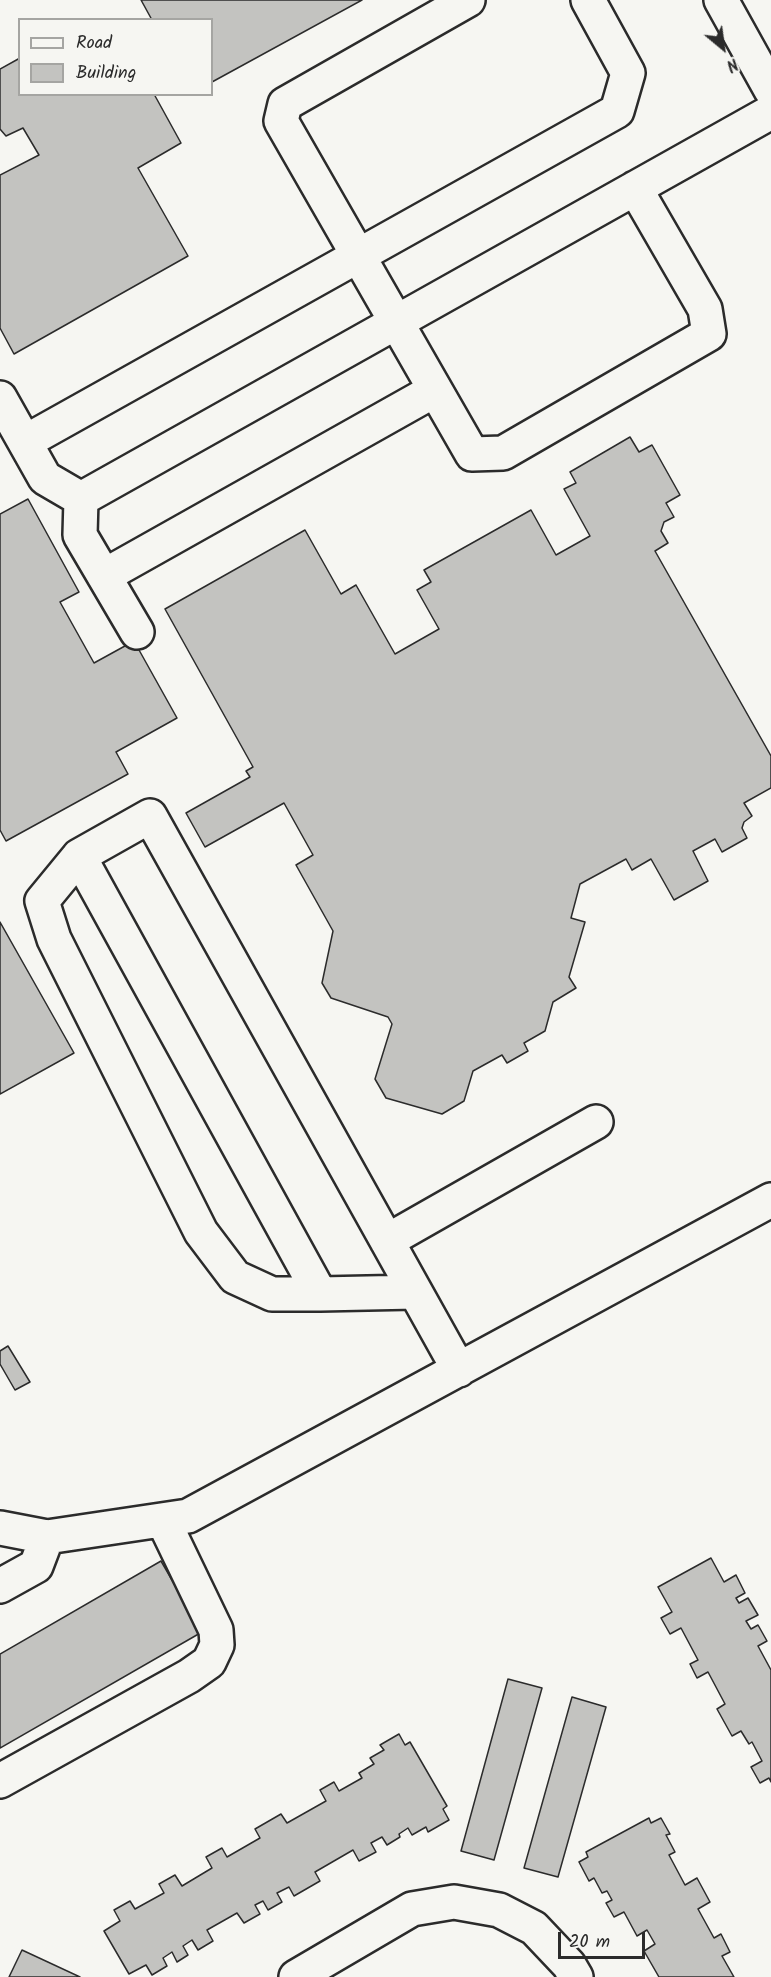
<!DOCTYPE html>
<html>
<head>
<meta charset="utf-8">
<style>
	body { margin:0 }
	#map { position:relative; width:771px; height:1977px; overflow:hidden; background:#f6f6f2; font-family:Kalam,sans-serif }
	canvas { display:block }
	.legend { position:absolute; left:18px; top:18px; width:195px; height:78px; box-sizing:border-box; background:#f6f6f2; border:2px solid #a5a5a2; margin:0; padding:8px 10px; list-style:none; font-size:18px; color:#2b2b2b }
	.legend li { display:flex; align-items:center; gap:12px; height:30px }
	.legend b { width:30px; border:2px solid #a5a5a2 }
	.north { position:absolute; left:693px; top:18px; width:60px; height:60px; -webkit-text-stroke:4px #f6f6f2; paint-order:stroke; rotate:151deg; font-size:16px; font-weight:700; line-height:24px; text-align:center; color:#2b2b2b }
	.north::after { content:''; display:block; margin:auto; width:21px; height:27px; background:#2b2b2b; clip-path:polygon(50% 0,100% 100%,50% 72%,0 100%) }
	.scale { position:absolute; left:558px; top:1932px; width:87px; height:27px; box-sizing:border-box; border:3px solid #2b2b2b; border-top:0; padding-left:8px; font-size:18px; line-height:21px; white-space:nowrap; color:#2b2b2b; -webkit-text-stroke:4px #f6f6f2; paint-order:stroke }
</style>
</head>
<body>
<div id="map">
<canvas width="771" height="1977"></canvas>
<ul class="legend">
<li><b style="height:8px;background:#f6f6f2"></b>Road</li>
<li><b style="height:16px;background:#c3c3c0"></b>Building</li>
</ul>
<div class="north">N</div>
<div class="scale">20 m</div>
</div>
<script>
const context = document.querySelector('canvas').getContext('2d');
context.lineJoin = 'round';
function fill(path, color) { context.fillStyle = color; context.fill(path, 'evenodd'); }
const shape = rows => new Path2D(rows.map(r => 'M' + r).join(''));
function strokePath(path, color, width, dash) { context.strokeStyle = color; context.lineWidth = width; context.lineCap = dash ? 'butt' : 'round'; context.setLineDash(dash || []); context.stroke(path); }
const building = shape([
	[141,0,362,0,212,82,212,20,152,20,141,0],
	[20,58,20,94,154,94,181,143,138,168,188,256,14,354,0,328,0,175,39,155,23,128,6,136,0,129,0,69,20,58],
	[630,437,639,452,652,445,680,495,666,503,674,517,664,522,661,531,668,543,655,551,771,756,771,788,744,803,752,816,744,822,742,828,747,838,722,852,715,839,693,851,708,881,674,900,651,859,632,870,626,859,580,884,571,918,585,922,569,977,576,988,553,1002,545,1031,524,1043,528,1051,507,1063,502,1055,473,1071,464,1101,442,1114,386,1098,375,1079,392,1024,388,1017,331,998,322,983,333,931,296,865,313,855,284,803,205,847,186,813,250,777,246,771,253,767,165,609,305,530,341,594,356,585,395,654,439,629,417,590,431,582,424,570,531,510,556,555,590,536,564,489,576,483,570,472,630,437],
	[28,499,79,592,60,602,94,663,134,641,177,718,116,752,128,774,6,841,0,830,0,514,28,499],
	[0,922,74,1053,0,1094,0,922],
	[8,1346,30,1382,15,1390,0,1364,0,1351,8,1346],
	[711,1558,724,1582,736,1575,745,1593,736,1598,739,1603,748,1598,758,1615,746,1621,751,1629,758,1625,767,1641,758,1646,771,1670,771,1782,769,1778,760,1783,751,1767,762,1761,752,1742,749,1744,741,1731,732,1736,717,1709,725,1704,708,1672,697,1678,690,1664,698,1660,681,1628,670,1634,661,1618,672,1612,658,1587,711,1558],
	[161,1561,202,1632,0,1748,0,1654,161,1561],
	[508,1679,542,1688,494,1860,461,1851,508,1679],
	[572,1697,606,1707,558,1877,524,1868,572,1697],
	[399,1734,405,1745,410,1742,447,1806,443,1809,449,1820,428,1832,426,1827,412,1835,408,1828,399,1834,400,1837,387,1845,382,1837,371,1843,376,1852,359,1861,353,1850,315,1872,320,1881,294,1896,289,1887,277,1893,282,1902,268,1910,263,1901,255,1905,260,1914,244,1923,237,1913,207,1930,213,1941,198,1950,192,1940,183,1946,188,1955,177,1962,172,1952,163,1958,167,1966,152,1975,146,1965,129,1974,104,1931,120,1921,114,1910,130,1901,135,1909,164,1893,159,1884,175,1875,182,1886,212,1868,206,1857,222,1848,227,1857,260,1838,255,1829,281,1814,287,1823,326,1801,320,1790,334,1782,339,1791,362,1778,359,1773,374,1764,370,1758,384,1750,380,1745,399,1734],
	[649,1818,651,1823,661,1818,670,1834,666,1835,675,1852,669,1855,685,1885,697,1878,710,1902,698,1909,714,1938,721,1934,730,1952,722,1956,734,1977,659,1977,644,1951,655,1944,647,1930,637,1936,624,1912,614,1917,606,1903,612,1900,607,1891,602,1893,594,1878,589,1881,579,1862,588,1857,586,1852,649,1818],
	[22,1950,80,1977,9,1977,22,1950]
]);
const minor = shape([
	[468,0,285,104,281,121,472,454,503,453,709,334,705,309,635,188],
	[721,0,771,90],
	[0,398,45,478,81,499],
	[25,442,617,111,628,73,588,0],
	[104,576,435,390],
	[137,632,80,535,81,499,771,112],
	[79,856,42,901,54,939,201,1232,235,1277,272,1294,320,1294],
	[387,1241,596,1122],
	[415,1292,320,1294,79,856,150,816,459,1370],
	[0,1528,47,1537,188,1516,771,1200],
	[0,1586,36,1566,47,1537],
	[0,1781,189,1676,209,1662,217,1645,216,1630,163,1520],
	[296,1977,412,1909,454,1902,499,1910,534,1928,569,1965,576,1977]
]);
fill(building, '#c3c3c0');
strokePath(building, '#2b2b2b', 1.5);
strokePath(minor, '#2b2b2b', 38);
strokePath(minor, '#f6f6f2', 33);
</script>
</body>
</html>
